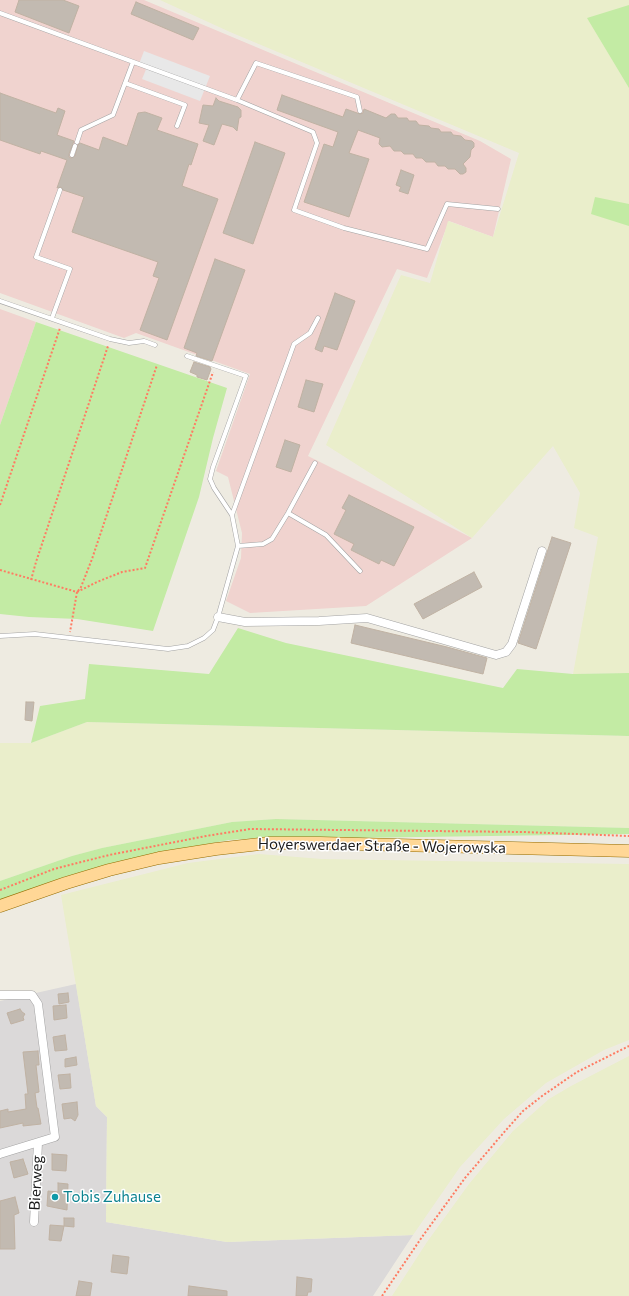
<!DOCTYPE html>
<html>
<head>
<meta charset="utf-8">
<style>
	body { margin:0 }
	canvas { display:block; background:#eeebe1 }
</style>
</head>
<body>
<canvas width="629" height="1296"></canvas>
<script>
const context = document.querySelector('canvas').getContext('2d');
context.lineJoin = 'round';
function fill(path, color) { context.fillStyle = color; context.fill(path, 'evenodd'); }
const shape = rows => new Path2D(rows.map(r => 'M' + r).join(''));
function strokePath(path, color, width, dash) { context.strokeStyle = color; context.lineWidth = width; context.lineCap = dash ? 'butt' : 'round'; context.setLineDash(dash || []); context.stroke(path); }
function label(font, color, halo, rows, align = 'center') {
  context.font = font + ' Commissioner,sans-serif'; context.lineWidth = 3; context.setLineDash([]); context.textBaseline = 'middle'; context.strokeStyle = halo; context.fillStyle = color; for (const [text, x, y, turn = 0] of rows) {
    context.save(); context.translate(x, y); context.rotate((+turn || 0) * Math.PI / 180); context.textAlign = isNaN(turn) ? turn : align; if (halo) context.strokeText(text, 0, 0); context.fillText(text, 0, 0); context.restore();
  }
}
const residential = shape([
	[76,984,96,1106,107,1117,106,1222,227,1242,413,1235,373,1296,0,1296,0,1001]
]);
const commercial = shape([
	[0,0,144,0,480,141,511,159,493,237,449,221,427,278,397,269,308,456,472,538,366,606,250,613,226,601,241,558,242,533,228,477,216,471,250,374,136,333,124,338,0,293],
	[0,309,36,322,0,425]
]);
const farmland = shape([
	[160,0,629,0,629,673,573,674,598,537,574,528,580,493,553,446,472,538,326,445,401,275,430,283,448,221,493,237,519,153,230,32],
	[87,722,629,736,629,828,276,819,232,822,102,848,72,856,0,881,0,743,31,743],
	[259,854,322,859,629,864,629,1040,604,1050,546,1083,504,1119,460,1167,413,1235,227,1242,106,1222,107,1117,96,1106,61,895,188,863],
	[629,1056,629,1296,392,1296,427,1242,469,1184,513,1131,549,1099,571,1086]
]);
const grass = shape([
	[629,5,629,88,587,18],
	[595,197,629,204,629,226,591,214],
	[36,322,227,388,213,438,199,497,153,631,77,619,29,617,0,614,0,425],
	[238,628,286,643,503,688,517,669,573,674,629,673,629,736,87,722,31,743,40,706,85,699,89,664,209,674],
	[276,819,629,828,629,834,352,838,275,837,229,840,171,851,111,864,64,877,0,901,0,881,72,856,102,848,232,822]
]);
const parking = shape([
	[144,51,210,76,200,101,142,79,147,67,139,64]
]);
const building = shape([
	[19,0,63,0,79,6,69,33,15,12,19,0],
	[136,2,199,28,193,40,131,14,136,2],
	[0,93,56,113,58,108,65,111,57,135,74,141,69,154,69,157,71,158,75,156,78,145,80,143,99,150,103,137,127,146,138,113,145,112,162,118,157,130,198,144,191,165,189,164,182,186,218,199,167,340,140,330,159,278,153,276,158,262,72,232,84,197,63,190,61,187,57,188,67,160,41,151,40,154,0,140,0,93],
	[282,95,343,117,346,109,360,114,363,113,364,109,386,118,391,114,395,114,398,118,407,118,409,121,416,121,419,125,429,126,431,128,439,129,441,132,451,132,453,135,461,136,465,140,472,141,474,143,474,147,471,150,470,157,463,164,466,168,466,172,463,174,460,174,455,169,448,169,445,166,438,166,435,162,426,162,422,158,416,158,413,154,404,154,401,151,394,151,390,146,382,147,379,144,380,138,358,130,349,153,369,159,349,217,304,202,324,144,333,147,338,132,277,110,282,95],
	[216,98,219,101,238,107,241,110,241,117,239,118,237,131,233,127,222,124,214,145,203,141,209,125,199,123,203,105,213,106,216,98],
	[255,142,285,153,253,244,223,233,255,142],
	[401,170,414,175,408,194,399,191,401,187,396,185,401,170],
	[215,259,245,270,212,361,196,356,197,353,184,348,215,259],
	[335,293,355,301,337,350,324,346,322,352,315,349,335,293],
	[194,362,210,367,211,369,207,380,197,377,197,375,190,372,194,362],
	[306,380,323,384,314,412,298,407,306,380],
	[285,440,300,445,291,472,276,467,285,440],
	[349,495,414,527,394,566,381,560,379,564,351,550,354,544,334,534,346,510,342,508,349,495],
	[552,537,571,543,536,649,518,643,552,537],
	[474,572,482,587,423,619,414,604,474,572],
	[355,625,447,647,487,658,483,674,351,643,355,625],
	[26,702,34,702,32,721,25,720,26,702],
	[68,993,69,1002,59,1004,58,994,68,993],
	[66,1005,67,1018,54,1020,53,1006,66,1005],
	[20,1009,22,1012,25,1014,23,1017,24,1020,11,1024,7,1013,20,1009],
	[65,1035,67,1050,55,1051,53,1037,65,1035],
	[38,1051,39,1065,36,1065,39,1092,35,1093,37,1108,38,1108,41,1124,23,1126,23,1123,0,1128,0,1111,8,1109,8,1112,26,1109,25,1094,28,1094,23,1052,38,1051],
	[76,1057,77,1065,65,1067,65,1059,76,1057],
	[70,1074,71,1088,60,1089,58,1075,70,1074],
	[77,1102,78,1115,75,1121,71,1118,64,1119,62,1104,77,1102],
	[52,1154,67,1155,66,1171,52,1170,52,1154],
	[23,1159,28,1174,14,1178,10,1162,23,1159],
	[58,1183,68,1184,67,1210,47,1206,48,1191,58,1192,58,1183],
	[15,1197,19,1213,14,1215,15,1249,0,1249,0,1201,15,1197],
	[64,1218,74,1218,74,1227,64,1226,61,1241,49,1240,50,1225,64,1226,64,1218],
	[113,1255,129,1257,127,1274,111,1272,113,1255],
	[297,1277,312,1279,311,1292,308,1292,307,1296,296,1296,297,1277],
	[79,1281,92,1283,90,1296,76,1296,79,1281],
	[189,1286,227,1291,227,1296,188,1296,189,1286]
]);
const path = shape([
	[0,505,60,328],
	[0,570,77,592,70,632],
	[31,580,36,562,108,346],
	[78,591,81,587,92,559,157,365],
	[77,592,97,582,122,572,145,568,213,372],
	[0,890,54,869,109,855,206,836,250,829,523,832,629,836],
	[382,1296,422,1237,465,1178,506,1130,523,1111,542,1096,577,1072,629,1046]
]);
const service = shape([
	[0,13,237,100,256,63,357,97,360,111],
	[125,83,185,105,177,126],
	[237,100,313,132,317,143,294,210,344,228,427,249,447,204,498,209],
	[77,142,81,130,113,115,133,62],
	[72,155,75,146],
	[0,301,110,339,129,343,144,341,155,345],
	[52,318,70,269,36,257,60,190],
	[187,356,246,376,213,467,210,479,214,488,232,515],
	[288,513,326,535,360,571],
	[238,546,232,515,294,344,310,333,318,318],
	[0,636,35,634,168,649,188,646,204,638,213,630,218,617,238,546,263,544,272,539,288,513,315,463]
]);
const minor = shape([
	[218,617,245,622,319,621,367,618,496,655,506,652,512,644,542,551],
	[0,995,32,995,38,1004,55,1137,0,1154],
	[34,1222,38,1143]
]);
const primary = shape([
	[0,906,66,883,109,870,159,858,216,849,269,843,320,843,629,851]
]);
const markers = [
	[55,1197,4,"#0f9aa8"]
];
const streetNames = [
	["Hoyerswerdaer Straße - Wojerowska",382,846,1],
	["Bierweg",36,1183,-87]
];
const cultureNames = [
	["Tobis Zuhause",63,1197]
];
fill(residential, '#dbd9d9');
fill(commercial, '#f0d3cf');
fill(farmland, '#eaeecb');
fill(grass, '#c3eba4');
fill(parking, '#e8e8e8');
fill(building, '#c2bab1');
strokePath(building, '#c0b2a3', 1);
strokePath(service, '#a3a3a3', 5);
strokePath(minor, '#a3a3a3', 9);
strokePath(primary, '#956c00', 13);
strokePath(path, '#ff7b62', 2, [2, 2]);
strokePath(service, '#fff', 4);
strokePath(minor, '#fff', 8);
strokePath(primary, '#ffd796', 12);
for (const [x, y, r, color] of markers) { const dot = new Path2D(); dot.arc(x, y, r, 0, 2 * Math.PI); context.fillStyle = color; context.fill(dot); strokePath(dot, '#fff', 1.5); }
label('15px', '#1c1c1c', '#fff', streetNames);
label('15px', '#0d838f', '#fff', cultureNames, 'left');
</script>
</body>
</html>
